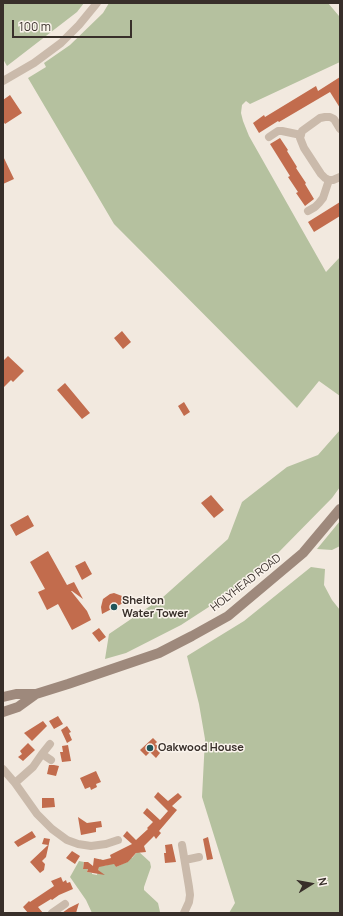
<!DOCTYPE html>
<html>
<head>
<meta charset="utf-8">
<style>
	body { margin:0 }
	#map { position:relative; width:343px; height:916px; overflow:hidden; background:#f2e9df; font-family:Manrope,sans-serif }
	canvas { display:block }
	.frame { position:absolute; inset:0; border:4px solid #382f2a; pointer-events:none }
	.north { position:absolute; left:291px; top:864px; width:40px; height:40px; -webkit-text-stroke:3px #faf3ec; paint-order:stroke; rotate:79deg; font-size:11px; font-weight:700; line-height:16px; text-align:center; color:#382f2a }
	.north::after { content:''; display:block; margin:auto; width:14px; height:18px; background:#382f2a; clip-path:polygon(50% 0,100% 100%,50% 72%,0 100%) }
	.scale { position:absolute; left:12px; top:20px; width:120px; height:18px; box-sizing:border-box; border:2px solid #382f2a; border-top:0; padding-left:5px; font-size:12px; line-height:14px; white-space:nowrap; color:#382f2a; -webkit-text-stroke:3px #faf3ec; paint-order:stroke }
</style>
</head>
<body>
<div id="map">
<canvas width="343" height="916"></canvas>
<div class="frame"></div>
<div class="north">N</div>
<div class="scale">100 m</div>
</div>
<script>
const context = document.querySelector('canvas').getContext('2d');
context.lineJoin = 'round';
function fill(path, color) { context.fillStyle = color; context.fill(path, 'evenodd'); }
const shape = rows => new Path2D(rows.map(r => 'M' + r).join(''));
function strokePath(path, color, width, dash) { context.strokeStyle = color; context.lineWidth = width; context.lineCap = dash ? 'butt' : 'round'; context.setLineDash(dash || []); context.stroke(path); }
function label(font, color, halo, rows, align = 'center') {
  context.font = font + ' Manrope,sans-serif'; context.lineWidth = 3; context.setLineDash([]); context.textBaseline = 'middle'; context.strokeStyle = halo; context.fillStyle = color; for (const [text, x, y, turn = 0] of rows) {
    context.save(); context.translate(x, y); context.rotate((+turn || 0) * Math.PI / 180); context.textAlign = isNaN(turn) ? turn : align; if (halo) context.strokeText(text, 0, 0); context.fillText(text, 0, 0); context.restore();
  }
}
const green = shape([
	[3,3,84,3,77,12,7,66,3,59],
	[109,3,328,3,339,16,340,16,340,62,250,104,246,101,242,105,241,113,243,121,249,136,326,272,340,257,340,396,319,381,297,408,114,224,28,78,46,67,44,63,70,45,103,13],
	[340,430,340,487,332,498,274,557,218,601,181,625,126,653,105,659,109,634,162,598,228,539,242,502,287,467,318,455],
	[340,521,340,546,332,550,317,549],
	[311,567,325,569,324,585,332,600,340,610,340,913,229,913,235,903,202,797,205,739,199,704,187,656,244,621],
	[138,851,150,862,151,867,144,887,144,890,158,903,160,912,159,913,92,913,86,900,70,877,79,861,84,862,83,869,88,869,87,872,92,873,92,874,97,875,100,859,102,860,104,866,114,863,116,867,129,861,126,855,132,858]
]);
const building = shape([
	[340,77,340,108,330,92,279,122,278,121,259,133,253,123,264,115,265,117,316,86,318,91],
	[10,95,22,113,5,124,3,121,3,100],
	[280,138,288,150,287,151,297,167,296,168,306,183,305,184,314,199,305,206,296,193,298,192,288,177,290,176,270,144],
	[3,156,14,179,3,184],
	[340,202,340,216,314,232,308,222],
	[122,331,131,342,123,349,114,338],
	[8,356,24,371,13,382,11,380,3,388,3,361],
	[65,383,90,413,82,419,57,390],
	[184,402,190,412,184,416,178,406],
	[211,495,224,510,214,518,201,503],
	[28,515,34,526,16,536,10,525],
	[48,551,67,585,74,582,83,599,72,591,71,591,87,611,91,620,72,630,58,604,47,610,38,592,45,589,30,562],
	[85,561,92,574,82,580,75,566],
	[114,593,122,596,127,601,102,614,101,607,103,599,110,594],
	[99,628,106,637,99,642,92,633],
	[58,716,63,724,54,729,49,721],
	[43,721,47,726,32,741,24,733],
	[67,726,71,732,69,733,72,740,67,743,61,730],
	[153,738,157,742,155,744,159,747,156,749,160,753,156,758,150,752,146,756,140,750],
	[28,743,35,750,23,761,18,757,22,754,20,751],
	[68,745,71,761,62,762,60,752,63,752,62,746],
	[49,765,54,765,59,766,56,776,47,774],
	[96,771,101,782,96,784,97,787,91,790,90,787,85,789,80,778],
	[158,792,168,801,178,793,182,797,172,806,177,810,159,831,161,833,156,839,154,836,144,846,146,852,136,853,128,862,116,867,114,864,99,867,98,870,105,875,87,872,88,869,83,869,84,862,88,862,93,866,94,858,103,860,111,858,110,855,132,844,123,836,127,831,136,840,148,829,147,828,153,822,143,813,147,808,160,820,168,811,154,797],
	[42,798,54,798,55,807,42,808],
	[78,817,87,823,101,821,102,827,96,828,96,832,81,835],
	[32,831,36,837,18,847,14,842],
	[208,837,213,859,207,860,203,839],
	[44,838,50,839,46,857,42,861,45,864,44,870,40,873,30,862,48,845,42,844],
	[172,844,176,862,165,863,164,853,166,853,165,845],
	[72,851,80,856,75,864,66,858],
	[61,877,63,882,66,880,67,883,70,882,73,889,59,895,52,900,51,899,38,907,43,913,28,913,23,907,29,901,30,902,54,886,51,881],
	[79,903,76,913,62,913,69,908]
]);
const street = shape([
	[3,81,34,63,61,43,79,25,97,3],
	[340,129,334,119,330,117,325,117,320,118,302,131,300,138,304,148,321,174,325,178,329,180,333,180,340,177],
	[269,137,278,131,282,131,301,135],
	[308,211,315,207,319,203,323,198,329,180],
	[42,754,51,760],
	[3,769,15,783,37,814,52,829,67,840,78,844,91,846,106,844,118,840],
	[15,783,33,767,42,754,50,744],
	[182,845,189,887,190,895,189,902,184,913],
	[185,860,199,857],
	[52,913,65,904]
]);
const secondary = shape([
	[3,697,16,694,36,694,68,684,159,653,192,636,228,616,303,553,340,509],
	[3,712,18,707,36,694]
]);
const markers = [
	[114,607,4,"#215459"],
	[150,748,4,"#215459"]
];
const streetNames = [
	["HOLYHEAD ROAD",246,583,-38]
];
const poiNames = [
	["Shelton",122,601],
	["Water Tower",122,614],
	["Oakwood House",158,748]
];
fill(green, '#b5c19f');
fill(building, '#c26c4d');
strokePath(street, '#cabaab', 8);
strokePath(secondary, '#9e897c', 10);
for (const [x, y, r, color] of markers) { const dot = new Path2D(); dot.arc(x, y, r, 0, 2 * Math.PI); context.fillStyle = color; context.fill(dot); strokePath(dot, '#faf3ec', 1.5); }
label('11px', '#382f2a', '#faf3ec', streetNames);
label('bold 11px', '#382f2a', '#faf3ec', poiNames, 'left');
</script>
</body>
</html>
